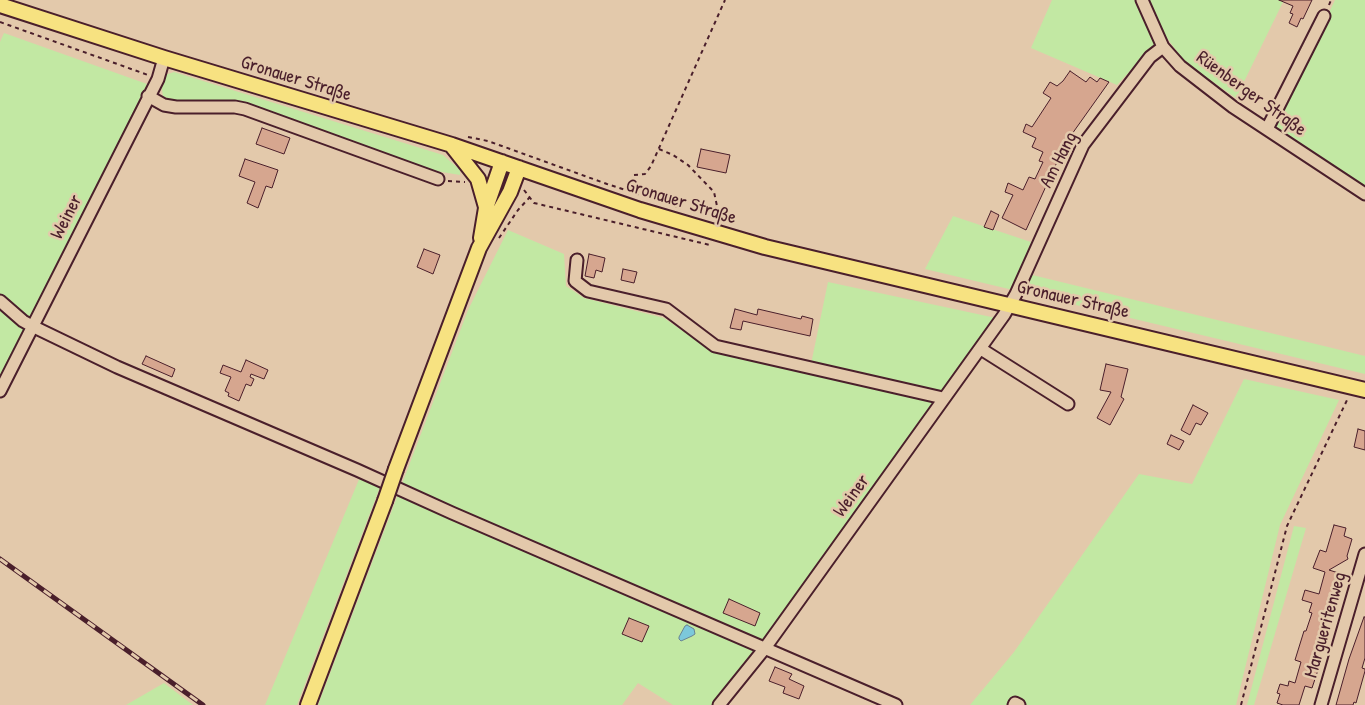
<!DOCTYPE html>
<html>
<head>
<meta charset="utf-8">
<style>
	body { margin:0 }
	canvas { display:block; background:#e3c9ab }
</style>
</head>
<body>
<canvas width="1365" height="705"></canvas>
<script>
const context = document.querySelector('canvas').getContext('2d');
context.lineJoin = 'round';
function fill(path, color) { context.fillStyle = color; context.fill(path, 'evenodd'); }
const shape = rows => new Path2D(rows.map(r => 'M' + r).join(''));
function strokePath(path, color, width, dash) { context.strokeStyle = color; context.lineWidth = width; context.lineCap = dash ? 'butt' : 'round'; context.setLineDash(dash || []); context.stroke(path); }
function label(font, color, halo, rows, align = 'center') {
  context.font = font + ' "Patrick Hand",sans-serif'; context.lineWidth = 5; context.setLineDash([]); context.textBaseline = 'middle'; context.strokeStyle = halo; context.fillStyle = color; for (const [text, x, y, turn = 0] of rows) {
    context.save(); context.translate(x, y); context.rotate((+turn || 0) * Math.PI / 180); context.textAlign = isNaN(turn) ? turn : align; if (halo) context.strokeText(text, 0, 0); context.fillText(text, 0, 0); context.restore();
  }
}
const green = shape([
	[1052,0,1138,0,1157,42,1117,85,1031,48],
	[1148,0,1284,0,1236,98,1193,68,1181,57,1164,34],
	[1335,0,1365,0,1365,186,1274,125],
	[4,33,147,84,32,323,0,298,0,42],
	[174,72,443,155,460,170,460,175,436,171,246,104,175,102,163,96,161,84,165,75],
	[953,216,1031,242,1020,272,1365,356,1365,374,925,269],
	[508,230,564,254,566,286,584,298,664,318,712,351,936,400,764,642,755,649,713,705,673,705,638,683,622,705,318,705,468,310],
	[828,282,996,318,941,395,811,364],
	[0,304,29,328,0,384],
	[1244,379,1339,400,1280,525,1236,705,970,705,1014,652,1139,474,1192,484],
	[360,477,380,487,297,705,265,705],
	[1294,526,1306,528,1254,705,1247,705],
	[164,683,193,705,126,705]
]);
const water = shape([
	[687,625,694,629,695,634,692,636,681,641,679,639,679,637,685,626,687,625]
]);
const building = shape([
	[1279,0,1312,0,1303,19,1301,18,1297,27,1289,23,1293,14,1290,13,1293,6,1279,0],
	[1070,71,1086,82,1090,77,1097,82,1100,78,1109,82,1062,148,1063,149,1026,230,1002,218,1013,195,1005,192,1008,183,1023,190,1029,177,1035,179,1043,162,1039,161,1043,152,1032,147,1036,138,1023,132,1026,124,1032,127,1051,98,1043,93,1050,82,1057,86,1063,81,1070,71],
	[262,128,290,138,284,154,256,144,262,128],
	[701,149,730,155,726,173,697,167,701,149],
	[245,159,278,170,272,188,266,186,258,208,247,203,255,182,239,176,245,159],
	[991,211,999,215,993,230,984,227,991,211],
	[424,249,440,255,433,274,417,267,424,249],
	[589,254,605,258,602,272,596,270,594,278,585,276,589,254],
	[623,269,637,272,634,283,621,280,623,269],
	[735,309,757,315,758,309,801,319,802,316,813,319,810,336,743,321,741,330,730,328,735,309],
	[146,356,175,369,172,377,142,364,146,356],
	[246,360,268,370,264,379,251,374,250,377,254,379,251,386,246,384,239,401,228,396,229,393,225,391,231,377,220,373,223,365,241,372,246,360],
	[1106,364,1128,369,1121,397,1124,399,1110,425,1097,418,1111,392,1100,390,1106,364],
	[1193,405,1208,413,1201,425,1196,423,1190,435,1181,430,1193,405],
	[1358,429,1365,431,1365,450,1354,447,1358,429],
	[1171,435,1184,441,1179,450,1167,444,1171,435],
	[1334,525,1346,528,1344,536,1352,539,1347,556,1348,559,1329,570,1345,575,1339,595,1333,593,1314,654,1311,665,1319,667,1312,688,1305,686,1299,705,1283,705,1277,703,1280,694,1277,693,1280,684,1288,686,1289,681,1295,683,1301,662,1295,660,1304,631,1306,631,1312,613,1309,612,1312,603,1302,600,1305,590,1319,594,1325,572,1313,568,1320,550,1326,552,1334,525],
	[729,599,760,613,755,626,723,613,729,599],
	[1364,617,1365,617,1365,658,1362,668,1365,669,1365,671,1356,703,1354,702,1353,705,1336,705,1349,659,1364,617],
	[629,618,649,626,642,642,622,634,629,618],
	[775,667,792,674,789,679,804,686,799,699,783,693,785,687,769,681,775,667]
]);
const path = shape([
	[1329,5,1331,0],
	[0,22,148,75],
	[468,137,488,141,607,184,681,208],
	[659,149,673,155,688,165,714,192,717,206,715,219],
	[634,175,645,174,651,166,725,0],
	[448,181,465,182],
	[524,190,534,203,710,245],
	[499,238,518,210,529,198],
	[1241,705,1287,526,1348,398]
]);
const minor = shape([
	[1142,0,1163,47,1180,66,1233,107,1365,194],
	[148,96,164,105,176,107,235,107,245,109,438,179],
	[1267,129,1324,16],
	[577,260,575,281,588,291,666,309,715,346,943,398],
	[0,301,23,321,32,326,117,367,357,470,452,513,896,705],
	[981,349,1068,404],
	[0,391,158,79,164,58],
	[719,705,765,648,1004,315,1016,294,1083,145,1150,57,1163,47],
	[1014,705,1015,703,1019,705],
	[1321,705,1365,554]
]);
const major = shape([
	[0,5,164,58,452,145,640,210,765,247,1365,390],
	[452,146,478,179,486,207],
	[481,238,486,208,502,162],
	[396,469,479,248,510,192,519,168],
	[308,705,385,501]
]);
const rail = shape([
	[0,559,203,705]
]);
const majorBridge = shape([
	[385,501,396,469]
]);
const streetNames = [
	["Gronauer Straße",296,79,17],
	["Rüenberger Straße",1251,94,36],
	["Am Hang",1059,160,-63],
	["Gronauer Straße",681,202,17],
	["Weiner",67,217,-63],
	["Gronauer Straße",1073,300,13],
	["Weiner",852,496,-54],
	["Margueritenweg",1326,625,-74]
];
fill(green, '#c2e8a3');
fill(water, '#7cc8db');
strokePath(water, '#688495', 1);
fill(building, '#d6a68f');
strokePath(building, '#4a1f2b', 1);
strokePath(minor, '#4a1f2b', 15);
strokePath(major, '#4a1f2b', 18);
strokePath(path, '#4a1f2b', 2, [4, 4]);
strokePath(minor, '#e3c9ab', 11);
strokePath(major, '#f7e281', 14);
strokePath(rail, '#4a1f2b', 5);
strokePath(rail, '#e3c9ab', 3, [9]);
strokePath(majorBridge, '#4a1f2b', 18, []);
strokePath(majorBridge, '#f7e281', 14);
label('19px', '#4a1f2b', '#e3c9ab', streetNames);
</script>
</body>
</html>
